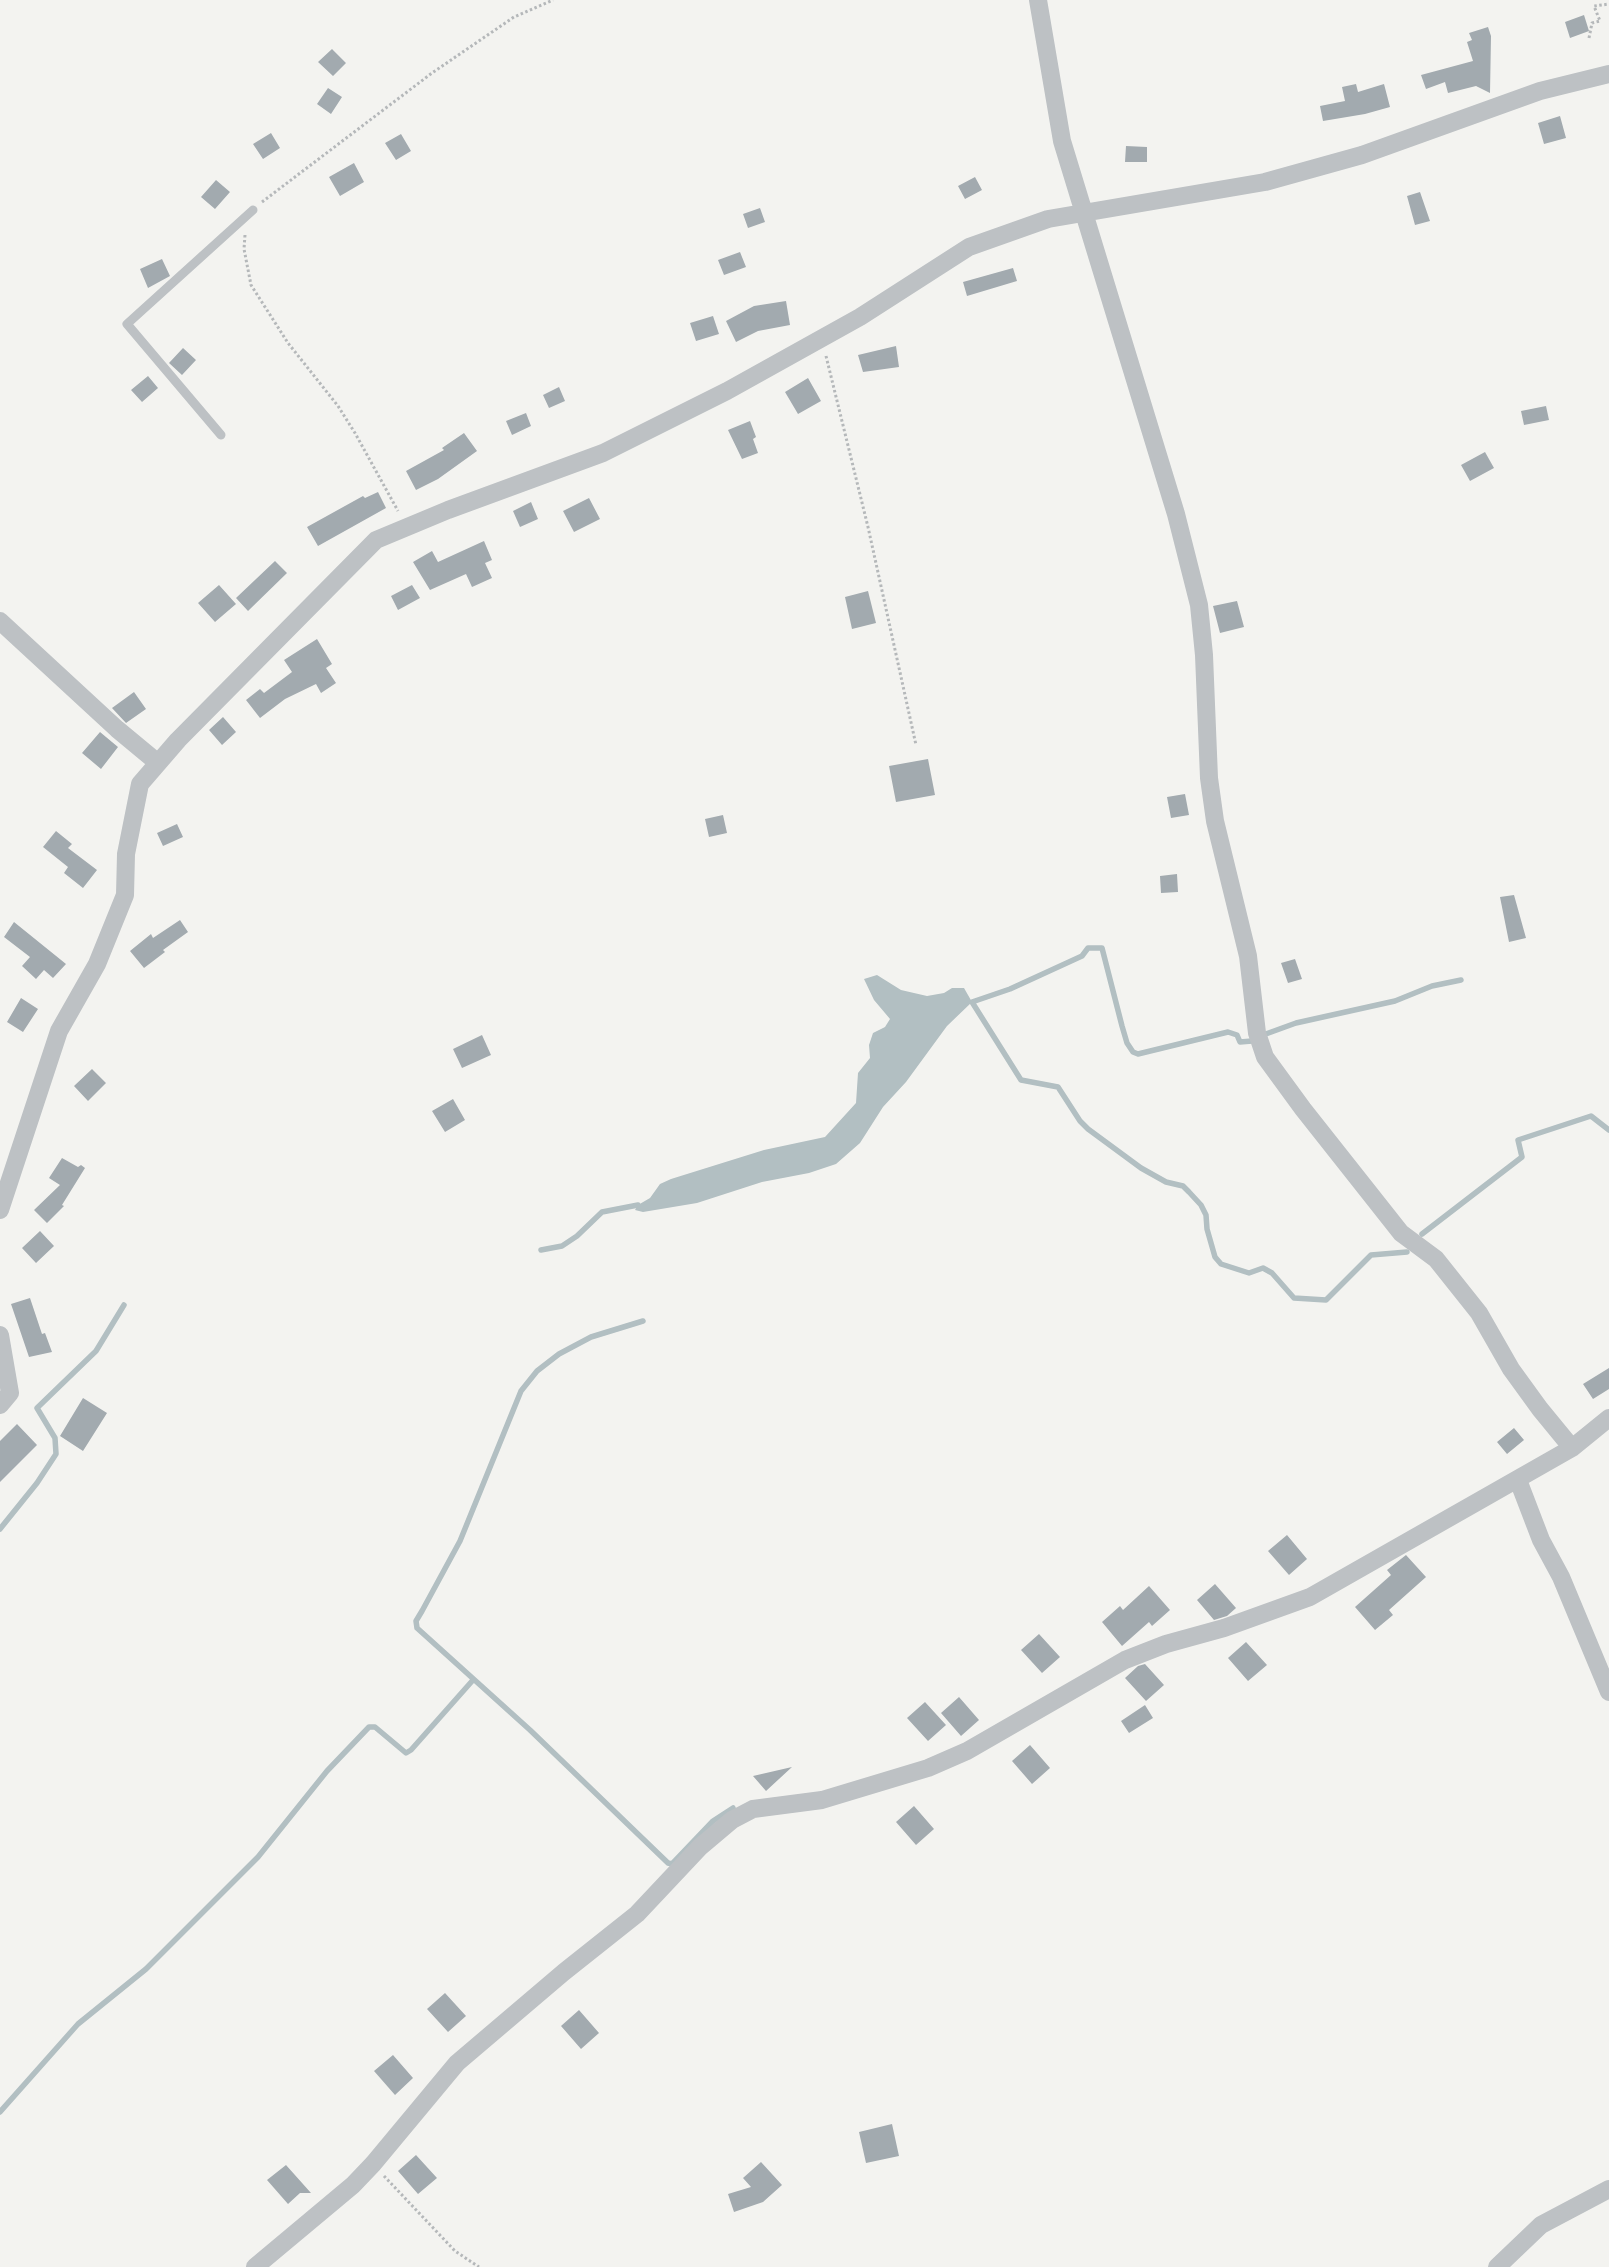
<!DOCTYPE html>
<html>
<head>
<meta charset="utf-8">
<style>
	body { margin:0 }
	canvas { display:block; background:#f3f3f0 }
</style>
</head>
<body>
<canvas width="1609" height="2267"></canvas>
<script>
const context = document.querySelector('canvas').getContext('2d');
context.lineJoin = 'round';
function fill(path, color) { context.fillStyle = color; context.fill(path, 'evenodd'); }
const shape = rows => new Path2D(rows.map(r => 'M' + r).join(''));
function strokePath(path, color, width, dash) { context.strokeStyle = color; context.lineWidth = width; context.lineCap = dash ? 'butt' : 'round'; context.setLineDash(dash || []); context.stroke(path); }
const water = shape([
	[877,975,901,990,927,996,944,993,952,988,964,988,972,1002,947,1026,906,1082,883,1107,860,1143,836,1164,809,1173,762,1182,697,1203,643,1212,635,1210,638,1205,650,1198,660,1184,671,1179,764,1150,825,1137,856,1103,858,1073,870,1058,869,1045,873,1033,885,1027,890,1019,874,1000,864,979]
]);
const stream = shape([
	[1263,1035,1296,1023,1395,1001,1432,986,1461,980],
	[1252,1041,1240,1042,1237,1035,1228,1032,1138,1054,1133,1052,1127,1043,1122,1026,1102,948,1088,948,1082,956,1010,989,972,1002,1021,1080,1058,1087,1080,1121,1088,1129,1141,1168,1166,1182,1183,1186,1189,1192,1201,1205,1206,1215,1207,1229,1215,1257,1221,1264,1249,1273,1263,1268,1272,1273,1294,1298,1326,1300,1371,1255,1407,1252],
	[1422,1234,1522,1157,1518,1140,1591,1116,1609,1130],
	[541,1250,562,1246,577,1236,602,1212,638,1205],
	[643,1321,591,1337,559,1354,537,1371,521,1391,460,1541,422,1611,416,1621,417,1628,530,1730,668,1863,672,1864,713,1821,733,1808],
	[0,1529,37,1483,56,1454,55,1438,37,1408,96,1351,124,1305],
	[0,2112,78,2024,146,1969,258,1857,327,1771,369,1727,375,1727,406,1753,411,1750,473,1680]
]);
const building = shape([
	[1584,15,1589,31,1570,38,1565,22],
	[1488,27,1491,36,1490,93,1476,86,1448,93,1445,82,1426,89,1421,75,1473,61,1467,42,1472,40,1469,33],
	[332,49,346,63,333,76,318,62],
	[1356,84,1358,92,1384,84,1390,107,1365,114,1323,121,1320,106,1345,101,1342,87],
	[328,88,342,97,331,114,317,104],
	[1560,116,1566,138,1544,144,1538,123],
	[271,133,280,148,263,159,253,144],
	[401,134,411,151,396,160,385,143],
	[1126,146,1147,147,1147,162,1125,162],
	[354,163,364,182,340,196,329,177],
	[975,177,982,190,965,199,958,186],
	[216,180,230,192,215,209,201,197],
	[1420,192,1430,221,1415,225,1407,196],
	[760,208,765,222,748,228,743,214],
	[740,252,746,267,724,275,718,260],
	[162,259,170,276,148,288,140,269],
	[1013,268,1017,281,967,296,963,282],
	[786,301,790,325,758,331,736,342,726,321,754,306],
	[713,316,719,334,696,341,690,323],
	[896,346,899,367,863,372,858,355],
	[183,348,196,360,182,375,169,363],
	[148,376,158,388,142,402,131,390],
	[808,378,821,401,798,414,785,392],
	[559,387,565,401,549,408,543,395],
	[1546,406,1549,420,1524,425,1521,411],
	[526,413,531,426,512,435,506,421],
	[750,421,756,437,753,439,758,453,742,459,728,430],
	[464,433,477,451,438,479,416,490,406,471,444,450,442,448],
	[1485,452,1494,468,1470,481,1461,465],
	[378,492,386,508,318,546,307,527,363,496,365,498],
	[589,498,600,519,574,532,563,511],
	[531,502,538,519,520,527,513,511],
	[484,541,492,560,485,563,492,578,472,587,466,574,430,590,413,562,432,551,438,562],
	[275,561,287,573,248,611,236,598],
	[219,585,236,604,215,622,198,603],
	[412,585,420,598,398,610,391,596],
	[868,591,876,623,852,629,845,597],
	[1237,601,1244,627,1220,633,1213,606],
	[317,639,332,664,326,668,336,683,321,693,316,684,285,699,260,718,246,700,260,689,264,693,292,672,284,660],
	[134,692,146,709,126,723,112,708],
	[223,717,236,732,222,745,209,730],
	[100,732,118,747,101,769,82,753],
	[928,759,935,795,896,802,889,766],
	[1185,794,1189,815,1171,818,1167,797],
	[723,815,727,833,709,837,705,819],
	[177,824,183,837,163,846,157,833],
	[56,831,72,844,68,848,97,870,83,888,64,873,68,867,43,847],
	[1177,874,1178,892,1161,893,1160,876],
	[1514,895,1526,938,1509,942,1500,897],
	[180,920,188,932,163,950,165,952,144,968,130,951,151,934,153,938],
	[14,922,66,964,53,978,44,970,36,979,22,966,30,957,4,937],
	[1295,959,1302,979,1288,983,1281,963],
	[21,998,38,1009,23,1032,7,1022],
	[482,1035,491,1055,462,1068,453,1049],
	[92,1069,106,1083,88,1101,74,1086],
	[453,1099,465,1120,445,1132,432,1111],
	[62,1158,78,1167,81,1165,85,1168,62,1205,64,1206,47,1223,34,1210,60,1185,49,1178],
	[40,1231,54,1246,36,1263,22,1248],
	[30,1298,42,1334,45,1333,52,1352,29,1357,11,1304],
	[1609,1368,1609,1389,1593,1399,1583,1384],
	[83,1398,107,1413,83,1451,60,1436],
	[17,1424,37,1445,0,1482,0,1441],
	[1514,1428,1524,1440,1507,1454,1497,1442],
	[1287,1535,1307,1559,1289,1575,1268,1551],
	[1406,1555,1426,1577,1389,1610,1393,1615,1375,1630,1355,1607,1391,1575,1387,1570],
	[1215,1584,1236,1608,1227,1616,1214,1620,1197,1600],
	[1149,1586,1170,1610,1152,1626,1149,1622,1122,1646,1102,1622,1120,1606,1123,1610],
	[1039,1634,1060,1657,1042,1673,1021,1650],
	[1246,1642,1267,1665,1248,1681,1228,1658],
	[1145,1664,1164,1685,1146,1701,1125,1678,1138,1666],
	[959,1697,979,1720,961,1736,941,1713],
	[925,1702,946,1725,928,1741,907,1718],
	[1145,1705,1153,1718,1129,1733,1121,1721],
	[1030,1745,1050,1768,1032,1784,1012,1761],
	[792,1767,766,1791,753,1776],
	[914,1806,934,1829,916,1845,896,1822],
	[445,1993,466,2016,448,2032,427,2009],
	[579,2010,599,2033,581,2049,561,2026],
	[393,2055,413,2078,395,2095,374,2071],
	[892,2124,899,2156,866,2163,859,2132],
	[416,2155,437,2178,418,2194,398,2171],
	[761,2162,782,2185,763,2202,734,2212,728,2194,751,2187,743,2178],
	[286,2165,311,2193,300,2193,288,2204,267,2180]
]);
const path = shape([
	[1589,38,1592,23,1600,21,1594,6,1609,4],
	[262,202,432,73,514,17,553,0],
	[245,235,244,249,251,285,288,343,338,406,355,433,398,511],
	[826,356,868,527,916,745],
	[384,2176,455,2251,479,2267]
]);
const service = shape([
	[221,435,127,324,253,210]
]);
const minor = shape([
	[1038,0,1062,141,1176,514,1199,605,1204,655,1209,778,1215,821,1248,956,1257,1033,1265,1057,1303,1109,1401,1233,1436,1259,1479,1313,1511,1369,1540,1409,1572,1448],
	[0,621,117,729,158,763],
	[0,1210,59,1031,97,964,125,895,126,854,140,784,178,740,376,540,448,510,603,453,727,391,860,317,969,247,1048,219,1265,182,1362,155,1540,91,1609,74],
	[0,1335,10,1393,0,1405],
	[1518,1480,1541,1540,1561,1577,1609,1692],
	[255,2267,353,2185,373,2164,457,2063,564,1972,637,1914,700,1847,732,1820,753,1809,822,1800,928,1768,967,1751,1125,1660,1166,1644,1224,1628,1310,1597,1572,1448,1609,1418],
	[1497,2267,1541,2225,1609,2189]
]);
fill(water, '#b2bfc2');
strokePath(stream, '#b2bfc2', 5.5);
fill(building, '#a2aaaf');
strokePath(path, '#b5b8ba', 3, [2.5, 2.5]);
strokePath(service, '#bdc1c4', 9);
strokePath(minor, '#bdc1c4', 18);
</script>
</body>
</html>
